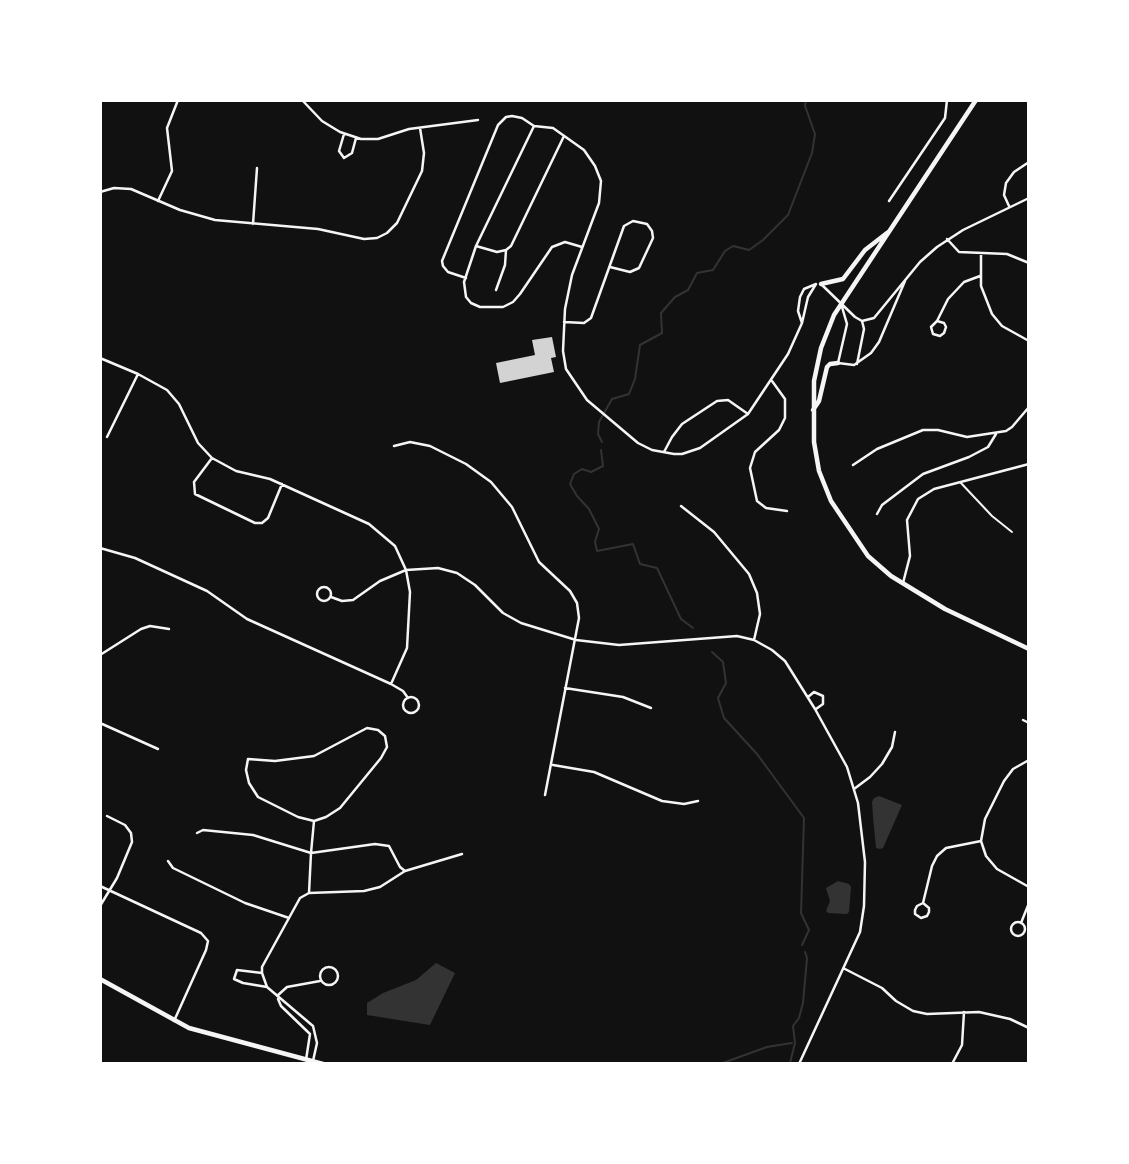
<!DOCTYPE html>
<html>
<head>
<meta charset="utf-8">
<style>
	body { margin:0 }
	#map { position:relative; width:1129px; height:1164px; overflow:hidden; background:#111; font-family:"Roboto Condensed",sans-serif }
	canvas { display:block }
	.frame { position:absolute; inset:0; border:102px solid #fff; pointer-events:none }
</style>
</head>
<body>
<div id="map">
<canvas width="1129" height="1164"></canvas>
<div class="frame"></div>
</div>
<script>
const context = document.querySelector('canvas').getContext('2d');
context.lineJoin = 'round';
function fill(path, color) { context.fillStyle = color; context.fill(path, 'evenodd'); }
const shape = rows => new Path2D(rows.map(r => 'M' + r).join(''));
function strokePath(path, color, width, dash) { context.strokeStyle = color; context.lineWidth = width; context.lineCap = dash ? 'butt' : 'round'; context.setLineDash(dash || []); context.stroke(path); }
const water = shape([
	[879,796,902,805,883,848,880,849,876,848,873,817,872,802,874,798],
	[838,881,849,884,851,887,849,912,847,914,828,913,826,911,830,901,826,888],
	[436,963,455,973,430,1025,367,1015,367,1003,383,993,416,980]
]);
const stream = shape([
	[602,442,598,434,599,422,612,399,629,394,635,379,640,345,662,333,661,313,675,297,688,290,697,273,713,270,725,251,733,246,749,250,763,240,788,215,812,153,815,134,805,106,806,100],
	[601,450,603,466,591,472,582,469,574,474,570,484,577,496,589,509,599,529,595,542,597,551,633,544,640,564,657,568,681,619,693,628],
	[712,652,723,662,726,683,718,698,724,718,757,754,804,818,801,913,809,930,802,945],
	[790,1063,795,1043,793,1026,799,1018,803,1003,807,958,805,952],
	[720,1064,767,1047,792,1043]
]);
const building = shape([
	[552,337,556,357,551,358,554,372,500,383,496,363,535,355,532,340]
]);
const service = shape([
	[960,482,992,516,1012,532]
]);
const minor = shape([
	[302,100,322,121,340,132,361,139,378,139,409,129,478,120],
	[534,126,476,246,464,282,466,297,471,303,480,307,503,307,513,302,520,294,552,247,565,242,582,247],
	[344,134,339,151,344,158,352,153,356,138],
	[100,192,114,188,131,189,180,210,215,220,318,229,364,239,377,238,387,233,397,223,422,171,424,153,420,128],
	[158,201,172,171,167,128,178,100],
	[889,201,945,118,947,100],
	[1009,206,1004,195,1006,183,1014,172,1029,162],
	[253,224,257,168],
	[947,239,959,252,1007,254,1029,263],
	[476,246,497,252,506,250],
	[981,253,981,286,992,314,1002,326,1029,341],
	[466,278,448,272,443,266,442,261,498,125,506,117,512,116,522,118,534,126,553,128,584,150,595,166,601,181,599,203,572,275,565,309,563,351,566,369,587,400,638,443,652,450,674,454,682,454,700,448,748,414,788,354,802,323,808,297,816,284],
	[822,285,855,317,862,321,874,318,920,262,937,247,963,230,1029,198],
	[496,290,505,265,506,250,511,246,564,136],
	[842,307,847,324,838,363,854,365,871,353,879,342,905,281],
	[937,321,944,323,946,327,944,333,940,336,933,334,931,327,937,321,948,299,964,282,980,276],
	[564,322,584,323,591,318,624,226,633,221,647,224,652,231,653,238,639,268,630,272,610,267],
	[802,323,798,311,800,297,804,289,816,284],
	[100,358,138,374,167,390,179,404,198,443,212,458,236,471,270,479,369,524,395,546,406,570,438,568,457,573,475,585,503,613,521,623,576,640,619,645,737,636,754,640,772,650,785,661,815,709,847,767,858,803,865,862,864,906,860,932,799,1064],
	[857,364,864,329,862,321],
	[772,381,785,399,785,418,779,430,755,452,750,468,757,501,766,508,787,511],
	[107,437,138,374],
	[394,446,410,442,430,446,466,464,491,482,512,507,539,562,570,591,577,603,579,618,545,795],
	[664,452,672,437,682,424,717,401,728,400,748,414],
	[212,458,194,482,195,494,255,523,262,523,268,518,282,484],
	[853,465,877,449,923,430,938,430,967,437,1006,431,1012,427,1029,407],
	[681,506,714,532,749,574,757,593,760,614,754,640],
	[877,514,882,505,923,474,969,457,988,447,996,434],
	[100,548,135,558,207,591,247,619,391,684,403,691,408,698],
	[903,583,910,556,907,520,918,499,934,489,1029,464],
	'317 594a7 7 0 1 1 14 0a7 7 0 1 1-14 0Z',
	[331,597,342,601,353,600,380,581,406,570,410,592,407,648,391,684],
	[100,655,141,629,150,626,169,629],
	[565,688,623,697,651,708],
	'403 705a8 8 0 1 1 16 0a8 8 0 1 1-16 0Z',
	[808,697,814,692,823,696,823,704,816,709],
	[1023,720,1029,723],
	[100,723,158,749],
	[553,765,594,772,662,801,684,804,698,801],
	[854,789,870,777,882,764,892,747,895,732],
	[197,833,203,830,253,835,311,853,314,821,326,817,340,808,381,758,387,747,385,736,378,730,367,728,314,756,275,761,248,759,246,770,249,783,258,797,298,817,314,821],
	[981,841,986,856,997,869,1029,887],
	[168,861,173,868,245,903,289,918],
	[100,886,201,933,208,941,206,950,174,1021],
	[309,893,311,853,375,844,389,846,400,867,405,871],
	[923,903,929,908,929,912,927,916,921,918,915,914,915,910,917,906,923,903,932,866,937,856,946,848,981,841,985,819,1004,781,1013,769,1029,760],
	[100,906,117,878,132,842,131,833,125,825,107,816],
	'1011 929a7 7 0 1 1 14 0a7 7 0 1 1-14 0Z',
	[1021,923,1029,903],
	'320 976a9 9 0 1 1 18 0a9 9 0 1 1-18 0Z',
	[845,969,882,988,896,1001,913,1011,927,1014,979,1012,1010,1019,1029,1028],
	[262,973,237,970,234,979,243,983,267,987],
	[277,996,287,987,320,981],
	[278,999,281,1006,310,1034,306,1060],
	[313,1061,317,1043,313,1026,267,987,262,973,262,967,300,898,309,893,364,891,380,887,405,871,462,854],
	[952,1064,962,1045,964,1012]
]);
const secondary = shape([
	[976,100,834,315,821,348,814,381,814,442,819,471,831,501,868,556,891,576,945,609,1029,649],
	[821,284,843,279,865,250,887,233],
	[813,410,819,401,827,367,830,364,838,363],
	[100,979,189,1028,323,1064]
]);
fill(water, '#333');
strokePath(stream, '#333', 2);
fill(building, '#d3d3d3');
strokePath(service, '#f5f5f5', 2);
strokePath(minor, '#f5f5f5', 2.5);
strokePath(secondary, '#f5f5f5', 4.5);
</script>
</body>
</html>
